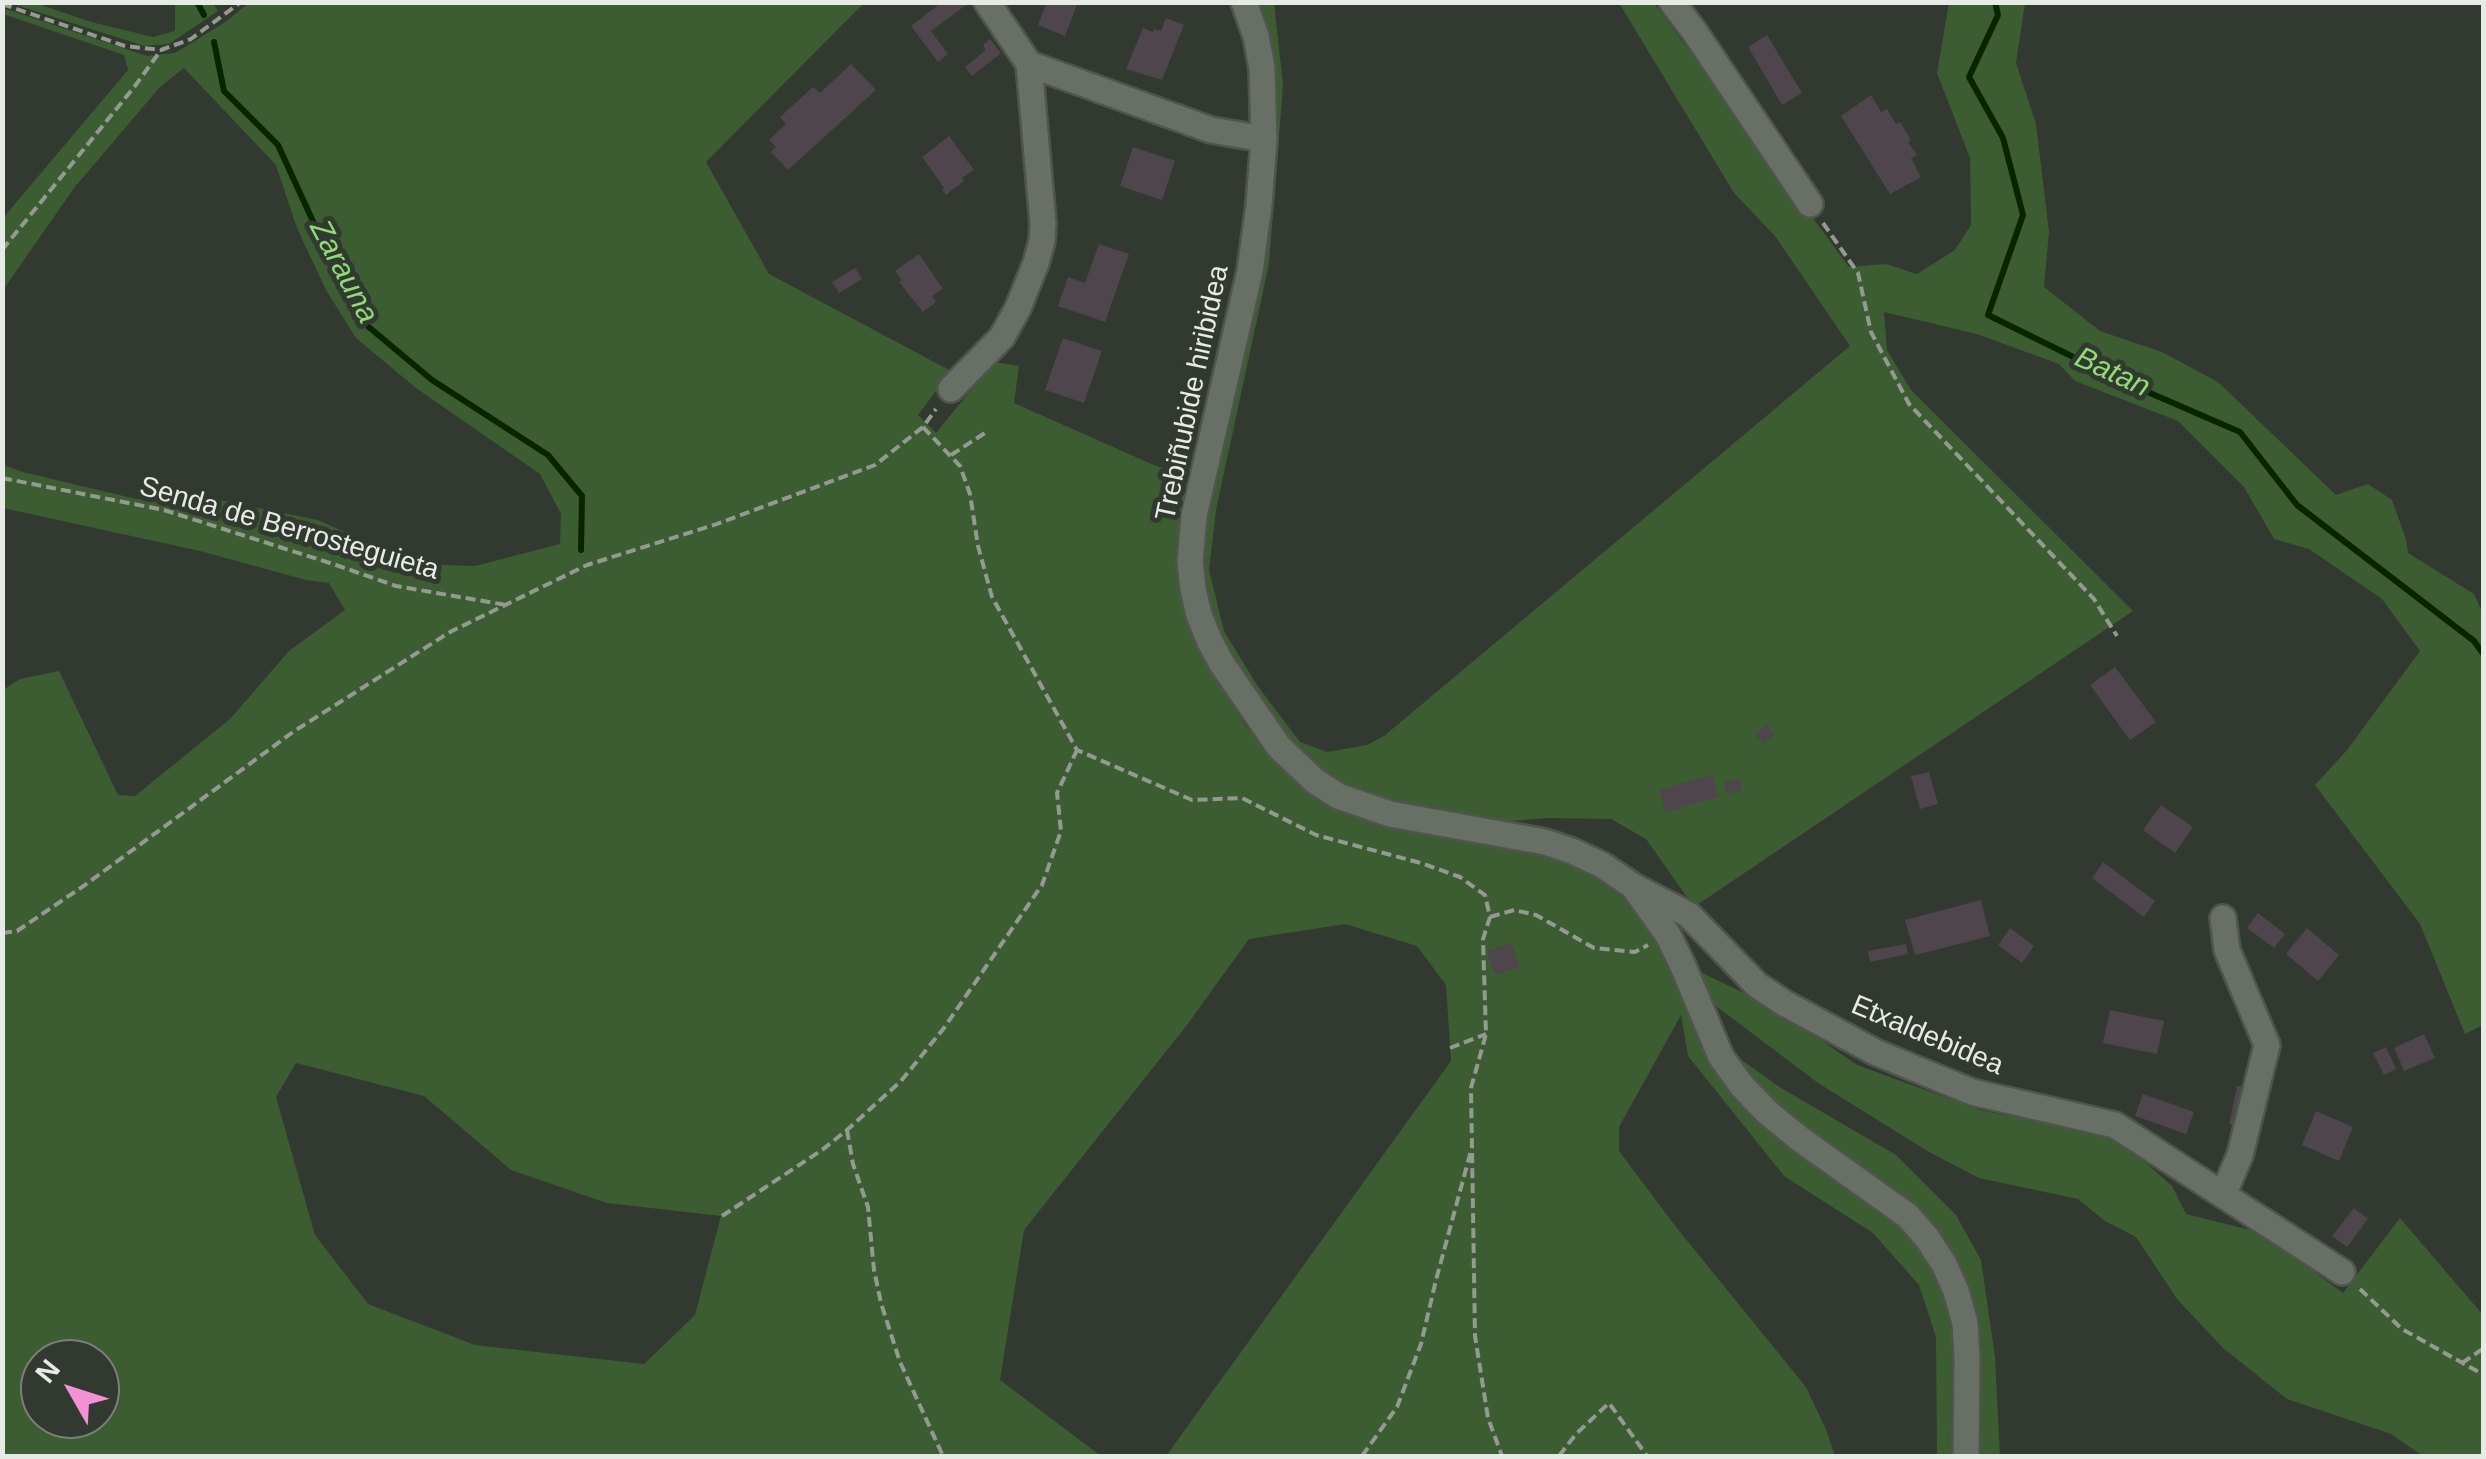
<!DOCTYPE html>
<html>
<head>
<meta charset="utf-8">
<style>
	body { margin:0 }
	#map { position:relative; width:2486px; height:1459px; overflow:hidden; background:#323930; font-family:Helvetica,sans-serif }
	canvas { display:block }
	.frame { position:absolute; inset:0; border:5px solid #e7ebe5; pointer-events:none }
	.north { position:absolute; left:20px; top:1339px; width:100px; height:100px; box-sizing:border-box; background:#323930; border:2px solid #7a8078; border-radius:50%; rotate:309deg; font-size:28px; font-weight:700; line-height:40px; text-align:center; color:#e7ebe5 }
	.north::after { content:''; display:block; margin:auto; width:35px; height:45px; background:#f391d5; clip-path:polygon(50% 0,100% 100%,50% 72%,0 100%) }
</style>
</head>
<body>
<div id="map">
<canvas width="2486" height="1459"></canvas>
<div class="frame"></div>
<div class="north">N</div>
</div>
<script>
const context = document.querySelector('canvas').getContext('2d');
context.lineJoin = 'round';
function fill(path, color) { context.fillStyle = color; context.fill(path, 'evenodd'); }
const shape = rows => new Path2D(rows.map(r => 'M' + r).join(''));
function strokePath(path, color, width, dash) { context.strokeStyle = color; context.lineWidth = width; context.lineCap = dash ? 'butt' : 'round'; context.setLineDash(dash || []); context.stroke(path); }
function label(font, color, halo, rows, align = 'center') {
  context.font = font + ' Helvetica,sans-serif'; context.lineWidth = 10; context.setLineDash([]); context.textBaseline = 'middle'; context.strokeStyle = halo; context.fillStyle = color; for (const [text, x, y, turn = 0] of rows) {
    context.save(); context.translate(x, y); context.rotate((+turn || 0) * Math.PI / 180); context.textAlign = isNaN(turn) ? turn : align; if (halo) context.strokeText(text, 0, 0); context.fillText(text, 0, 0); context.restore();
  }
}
const green = shape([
	[10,3,35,3,91,22,153,37,175,31,175,3,213,3,218,11,169,44,144,46],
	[249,3,864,3,706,162,769,274,951,371,918,415,936,433,994,362,1019,366,1014,403,1156,466,1192,476,1180,544,1179,594,1199,651,1247,728,1307,788,1544,853,1602,880,1639,912,1663,948,1695,1030,1724,1081,1877,1204,1912,1236,1943,1288,1953,1329,1956,1381,1954,1456,1937,1456,1936,1337,1919,1285,1873,1233,1784,1176,1688,1056,1681,1015,1619,1127,1619,1151,1676,1227,1806,1387,1827,1432,1835,1456,1166,1456,1451,1061,1446,985,1417,946,1345,924,1249,939,1187,1025,1024,1230,1000,1380,1101,1456,3,1456,3,690,20,679,59,671,118,795,135,796,230,719,289,651,345,610,329,583,306,580,200,551,3,508,3,465,23,472,136,499,195,495,318,520,378,547,444,565,475,566,560,544,561,514,540,474,416,388,356,338,326,290,297,228,276,165,184,68,160,87,74,188,3,290,3,218,128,70,124,55,3,14,3,8,147,56,175,53,224,23],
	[296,1063,424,1096,511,1170,607,1203,721,1216,695,1315,644,1364,475,1345,368,1304,315,1235,276,1097],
	[40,1359,100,1359,100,1419,40,1419],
	[1255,3,1274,3,1283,85,1269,264,1216,510,1209,570,1224,631,1257,685,1300,742,1327,752,1367,745,1384,736,1850,346,1775,236,1734,193,1619,3,1654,3,1849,267,1886,264,1917,274,1955,250,1971,225,1970,158,1937,73,1949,3,2025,3,2016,63,2036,124,2049,232,2044,287,2100,331,2162,352,2218,382,2336,495,2368,484,2392,500,2406,539,2408,553,2474,594,2483,614,2483,1025,2465,1034,2420,924,2315,785,2347,750,2420,651,2382,599,2309,549,2274,539,2244,487,2178,421,2075,381,2059,364,1977,334,1884,312,1887,350,1911,390,2133,611,1694,907,1646,839,1611,819,1546,818,1501,822,1416,805,1350,788,1313,768,1269,721,1214,630,1201,575,1202,526,1260,261],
	[1696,970,1775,1008,1857,1065,1980,1110,2117,1137,2172,1186,2186,1214,2262,1233,2343,1293,2400,1218,2483,1315,2483,1456,2423,1456,2391,1434,2287,1399,2223,1348,2177,1299,2136,1237,2105,1221,2078,1199,1979,1178,1929,1152,1818,1083,1704,997],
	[1729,1051,1781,1088,1896,1155,1956,1215,1981,1260,1995,1357,2000,1456,1977,1456,1979,1374,1977,1314,1948,1245,1916,1209,1774,1105]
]);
const stream = shape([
	[197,2,204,15],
	[1995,2,1998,15,1969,77,2003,138,2023,215,1988,315,2120,380,2240,432,2297,505,2474,641,2484,655],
	[214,42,224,91,278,145,333,265,364,323,432,380,548,455,582,496,581,550]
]);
const building = shape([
	[942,2,965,2,966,5,931,31,948,54,938,62,911,26],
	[1047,2,1078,2,1065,36,1038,25],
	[1166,18,1184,25,1162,80,1126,69,1143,28,1153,32,1154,29,1161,31],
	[1767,35,1802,93,1782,105,1748,47],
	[990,39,1001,53,972,76,965,67,986,50,983,45],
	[851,64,876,90,788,170,771,152,776,147,769,140,786,124,780,117,813,87,820,93],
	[1871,95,1881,112,1887,109,1896,124,1900,122,1911,140,1908,142,1917,155,1911,158,1921,177,1890,194,1841,116],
	[949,136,974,170,962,178,964,181,946,195,942,190,944,188,922,157],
	[1133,147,1175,161,1162,200,1120,186],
	[1099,244,1129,254,1105,322,1058,306,1068,277,1085,283],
	[919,254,943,289,932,296,936,302,923,312,899,282,902,280,895,271],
	[855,268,862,279,839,293,832,282],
	[1063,338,1102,351,1084,403,1045,390],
	[2115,667,2156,722,2130,740,2090,685],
	[1767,725,1775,734,1763,744,1755,734],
	[1929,772,1938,804,1920,809,1911,776],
	[1712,775,1718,797,1666,812,1659,790],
	[1740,779,1742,790,1726,794,1724,782],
	[2161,805,2193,827,2175,853,2143,830],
	[2103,862,2155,901,2144,917,2092,878],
	[1981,900,1990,936,1915,955,1905,920],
	[2258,913,2285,934,2274,948,2247,928],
	[2010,928,2034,946,2022,963,1998,945],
	[2307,928,2339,955,2318,981,2286,954],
	[1511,943,1519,967,1495,975,1487,951],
	[1906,944,1908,954,1870,962,1868,951],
	[2110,1010,2164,1021,2157,1054,2103,1043],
	[2424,1034,2435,1058,2404,1071,2394,1048],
	[2386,1047,2396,1069,2384,1075,2373,1053],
	[2237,1086,2245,1087,2237,1126,2229,1124],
	[2143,1094,2194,1112,2186,1134,2135,1116],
	[2316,1111,2353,1127,2339,1161,2302,1145],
	[2354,1208,2368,1219,2347,1247,2332,1236]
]);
const path = shape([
	[2,4,125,46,161,50,191,39,241,2],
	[1823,223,1858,273,1871,332,1909,404,2094,599,2117,636],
	[2,250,135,86,161,50],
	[923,427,960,466,970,494,978,546,992,597,1077,750,1192,800,1242,798,1316,835,1421,863,1460,877,1485,895,1490,917,1483,939,1486,1034,1471,1088,1475,1336,1488,1418,1502,1456],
	[951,455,985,433],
	[2,478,164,510,336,565,396,586,506,605],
	[1490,917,1514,910,1536,915,1594,948,1635,952,1648,945],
	[2,933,17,931,85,885,293,732,450,632,587,565,714,525,875,465,923,427,936,409],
	[1450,1048,1486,1034],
	[847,1130,853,1164,868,1207,874,1270,881,1303,900,1362,943,1456],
	[722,1216,822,1150,847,1130,901,1081,944,1028,1042,885,1061,831,1057,793,1077,750],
	[2360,1289,2402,1329,2484,1375],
	[2462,1363,2484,1348],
	[1362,1456,1397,1407,1421,1344,1436,1280,1472,1147],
	[1559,1456,1576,1434,1609,1403,1647,1456]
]);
const minor = shape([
	[987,2,1029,64,1211,130,1264,139],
	[1672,2,1694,31,1810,204],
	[951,389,1002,337,1018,308,1036,263,1042,241,1043,223,1029,64],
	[1633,886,1689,915,1757,985,1784,1003,1875,1052,1972,1092,2115,1125,2342,1272],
	[2223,1195,2240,1155,2267,1045,2227,950,2223,918]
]);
const tertiary = shape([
	[1244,2,1256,36,1262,68,1264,139,1259,205,1250,271,1194,516,1190,562,1193,589,1199,615,1210,642,1222,664,1279,747,1315,781,1338,796,1390,814,1545,842,1572,851,1602,865,1633,886,1668,935,1683,966,1721,1057,1742,1086,1767,1112,1800,1139,1908,1216,1927,1238,1944,1264,1956,1291,1965,1323,1967,1356,1966,1456]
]);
const streetNames = [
	["Trebiñubide hiribidea",1193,393,-78],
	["Senda de Berrosteguieta",289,529,16],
	["Etxaldebidea",1927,1036,23]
];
const waterNames = [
	["Zarauna",343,272,62],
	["Batan",2112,373,25]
];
fill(green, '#3c5d31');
strokePath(stream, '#072600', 6);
fill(building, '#4f454c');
strokePath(minor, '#4f554d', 30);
strokePath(tertiary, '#4f554d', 30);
strokePath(path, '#949992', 4, [10, 5]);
strokePath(minor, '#687066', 25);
strokePath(tertiary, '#687066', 25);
label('28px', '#e7ebe5', '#323930', streetNames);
label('italic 30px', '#8edc74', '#323930', waterNames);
</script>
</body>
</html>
